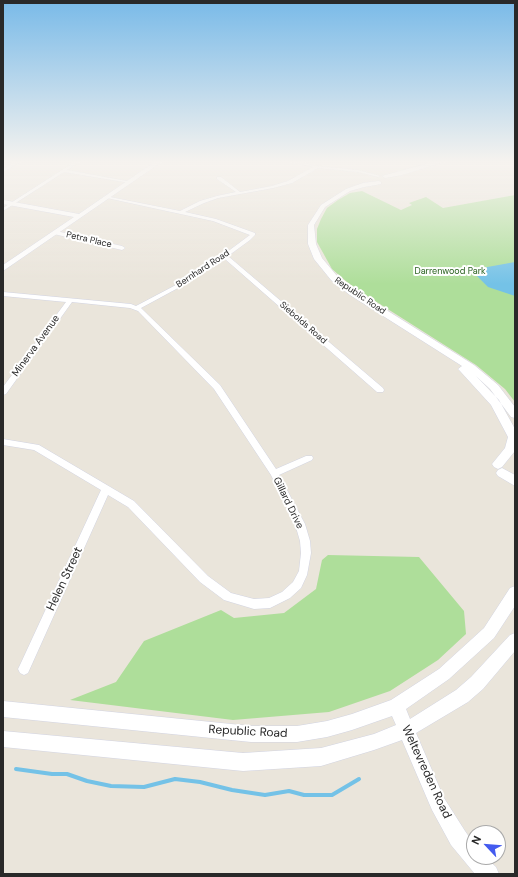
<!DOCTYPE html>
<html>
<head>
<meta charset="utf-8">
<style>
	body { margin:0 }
	#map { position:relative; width:518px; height:877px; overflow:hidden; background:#eae5db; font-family:"DM Sans",sans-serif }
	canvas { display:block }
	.frame { position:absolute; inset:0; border:4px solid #292929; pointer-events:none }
	.north { position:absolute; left:466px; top:825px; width:40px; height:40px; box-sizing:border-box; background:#fff; border:1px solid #a9a9a9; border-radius:50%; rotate:296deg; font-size:11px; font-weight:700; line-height:16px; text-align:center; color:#292929 }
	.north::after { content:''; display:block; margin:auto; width:14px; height:18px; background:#445bef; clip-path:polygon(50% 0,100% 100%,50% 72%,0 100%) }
</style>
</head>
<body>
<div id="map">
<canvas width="518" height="877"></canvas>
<div class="frame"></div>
<div class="north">N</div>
</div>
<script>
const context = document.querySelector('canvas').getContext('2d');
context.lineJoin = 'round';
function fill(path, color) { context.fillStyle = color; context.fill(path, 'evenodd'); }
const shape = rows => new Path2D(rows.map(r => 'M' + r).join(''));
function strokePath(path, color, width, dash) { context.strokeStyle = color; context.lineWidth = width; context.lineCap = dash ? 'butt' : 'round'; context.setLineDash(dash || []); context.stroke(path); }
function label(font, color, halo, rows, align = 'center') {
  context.font = font + ' "DM Sans",sans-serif'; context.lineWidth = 4; context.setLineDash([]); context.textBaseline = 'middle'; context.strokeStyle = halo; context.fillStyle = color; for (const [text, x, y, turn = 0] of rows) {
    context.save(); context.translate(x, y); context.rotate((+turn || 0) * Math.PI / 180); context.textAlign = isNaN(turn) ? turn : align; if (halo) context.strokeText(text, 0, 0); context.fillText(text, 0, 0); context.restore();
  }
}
const green = shape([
	[362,191,401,210,412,205,409,203,426,197,443,208,515,195,515,402,505,389,476,365,364,294,347,282,332,269,317,242,317,229,321,219,327,208,338,200,350,193],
	[328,555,419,557,464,611,466,634,438,660,390,691,329,712,233,720,70,700,116,682,144,641,221,610,234,618,284,613,316,589,322,560]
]);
const water = shape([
	[515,262,515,296,488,287,471,270]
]);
const stream = shape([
	[16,769,52,774,67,774,87,781,111,786,144,787,175,779,200,782,232,790,265,795,289,791,304,795,332,795,359,779]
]);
const street = shape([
	[16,161,22,161,3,172,3,169,16,161],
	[76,161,81,161,67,170,132,182,130,183,64,172,3,211,3,208,76,161],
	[287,161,297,161,317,166,358,170,380,176,378,177,358,172,318,168,292,183,273,188,218,198,204,203,185,212,216,219,255,233,255,235,250,240,228,256,383,388,384,390,383,392,377,392,225,259,178,288,141,308,220,385,276,469,306,456,312,456,313,458,312,460,279,475,305,524,310,541,311,553,307,575,301,588,290,598,270,608,254,609,224,600,200,582,128,507,108,495,28,673,24,675,20,673,18,669,20,665,101,490,34,450,3,445,3,439,39,445,134,501,208,576,231,593,254,599,269,598,282,592,293,582,299,571,301,553,300,541,295,524,271,475,214,389,138,311,130,308,72,302,6,394,3,395,3,387,66,302,3,296,3,292,131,304,136,306,174,286,223,255,250,235,213,221,107,198,105,198,105,196,180,211,200,201,217,196,236,192,217,179,217,177,221,177,240,192,272,186,288,181,313,167,287,161],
	[56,231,122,246,125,248,122,250,54,234,54,232,56,231]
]);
const secondary = shape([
	[156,161,163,161,3,271,3,265,74,217,3,204,3,200,79,214,156,161],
	[436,161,447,161,402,175,385,178,382,176,436,161],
	[379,181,381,182,381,184,364,187,350,191,325,207,314,225,316,244,322,258,337,276,356,291,474,365,498,385,515,407,515,418,511,417,490,389,476,376,499,400,515,429,515,451,502,467,498,469,494,467,492,464,505,448,508,437,491,405,460,371,458,369,462,366,350,295,331,280,314,259,308,244,308,225,321,205,346,189,363,183,379,181],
	[502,468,515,475,515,486,498,476,496,473,498,470,502,468],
	[515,586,515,606,494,638,449,679,406,709,410,719,456,690,471,677,510,635,515,633,515,651,483,689,468,702,416,733,444,798,465,831,474,844,474,857,485,857,496,867,499,874,475,874,451,845,432,810,402,740,374,750,321,766,243,771,3,747,3,731,243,753,321,748,374,734,396,725,392,716,352,730,327,737,297,742,251,742,3,717,3,701,251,726,297,726,327,721,352,714,391,700,439,669,484,628,510,588,515,586]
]);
const farStreetnames = [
	["Petra Place",89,240,13],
	["Bernhard Road",203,269,-33],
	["Republic Road",360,296,34],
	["Siebolds Road",303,323,41]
];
const farParknames = [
	["Darrenwood Park",450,272]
];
const streetNames = [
	["Minerva Avenue",36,346,-54],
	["Gillard Drive",288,503,64]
];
const nearStreetnames = [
	["Helen Street",65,579,-65],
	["Republic Road",248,732,3],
	["Weltevreden Road",426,772,65]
];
fill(green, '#aede9a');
fill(water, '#74c2e7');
strokePath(stream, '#74c2e7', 4);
strokePath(street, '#d1d3e1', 1);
strokePath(secondary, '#d1d3e1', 1);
fill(street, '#fff');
fill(secondary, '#fff');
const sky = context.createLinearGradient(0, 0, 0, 284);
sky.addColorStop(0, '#79bae8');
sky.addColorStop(0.57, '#f6f3ef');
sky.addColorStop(1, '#f6f3ef00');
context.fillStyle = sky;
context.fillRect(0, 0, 518, 284);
label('9px', '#292929', '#fff', farStreetnames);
label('9px', '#28611e', '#fff', farParknames);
label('10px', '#292929', '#fff', streetNames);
label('12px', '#292929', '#fff', nearStreetnames);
</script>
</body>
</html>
